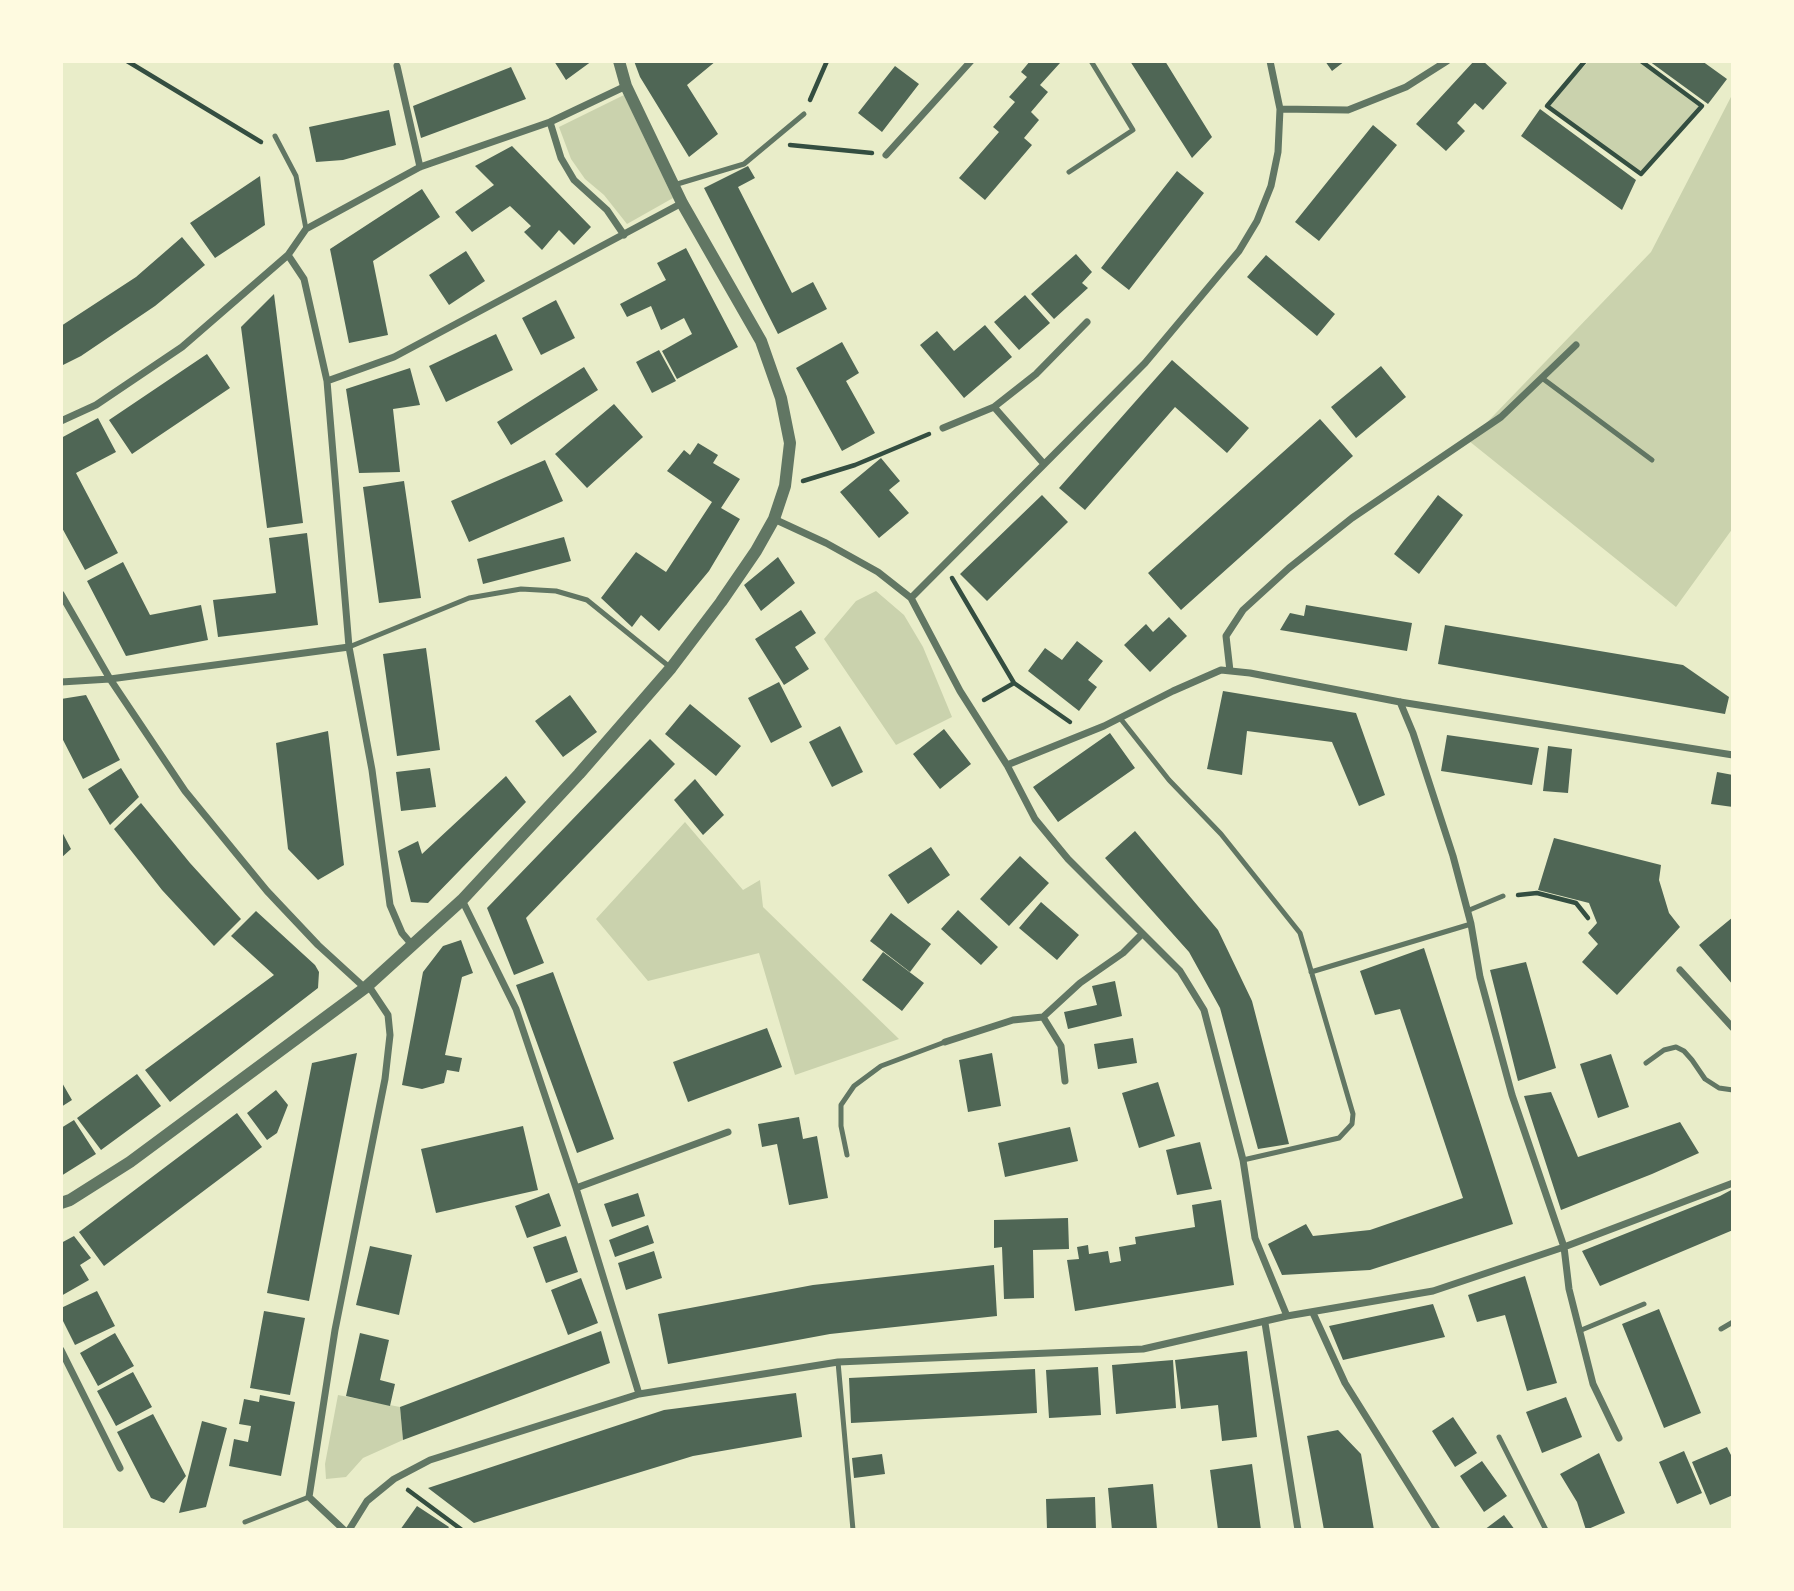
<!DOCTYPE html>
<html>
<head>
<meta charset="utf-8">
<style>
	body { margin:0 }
	#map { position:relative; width:1794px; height:1591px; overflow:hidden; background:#e9edc9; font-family:Lora,serif }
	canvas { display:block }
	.frame { position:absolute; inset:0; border:63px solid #fefae0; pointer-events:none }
</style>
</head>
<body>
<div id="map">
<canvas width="1794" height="1591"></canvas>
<div class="frame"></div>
</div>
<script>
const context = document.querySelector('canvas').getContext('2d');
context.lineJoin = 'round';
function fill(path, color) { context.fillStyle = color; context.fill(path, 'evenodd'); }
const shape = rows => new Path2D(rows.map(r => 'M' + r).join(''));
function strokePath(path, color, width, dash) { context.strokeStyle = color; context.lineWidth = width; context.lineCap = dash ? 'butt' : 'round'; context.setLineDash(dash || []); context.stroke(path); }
const green = shape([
	[1589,61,1641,61,1702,106,1641,174,1547,106],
	[1733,93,1733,528,1676,607,1469,441,1651,252],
	[624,95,673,198,627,224,604,195,585,179,571,159,559,127],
	[876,591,904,615,923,647,952,717,896,745,824,639,856,601],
	[685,822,743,890,760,880,763,907,899,1039,795,1075,759,953,648,981,596,919],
	[338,1395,400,1407,403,1440,363,1458,346,1477,326,1479,325,1464]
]);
const building = shape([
	[554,61,592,61,566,80],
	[634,61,716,61,687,85,718,134,689,157,640,77],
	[1030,61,1060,63,1040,85,1048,92,1031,112,1039,120,1024,138,1032,145,985,200,959,178,999,132,993,127,1015,102,1009,97,1027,77,1021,72],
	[1130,61,1165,61,1212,137,1192,158],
	[1325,61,1345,61,1332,71],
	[1474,61,1483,61,1507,83,1483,110,1475,103,1457,123,1465,131,1446,151,1416,124],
	[1649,61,1702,61,1727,79,1708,104],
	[895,66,919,84,882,132,858,113],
	[511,67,526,99,421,138,413,106],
	[1540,109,1636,180,1622,210,1521,136],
	[389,110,396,145,343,160,316,162,309,127],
	[1373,125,1397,145,1319,241,1295,222],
	[512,146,591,227,574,245,559,230,542,250,524,232,531,226,510,206,472,232,455,212,494,185,475,166],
	[748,166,755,178,738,187,792,293,813,282,827,309,778,334,704,188],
	[1177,171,1204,193,1129,290,1101,268],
	[260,176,265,225,215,258,190,223],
	[422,189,440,217,373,261,388,335,349,343,330,249],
	[182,237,205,265,155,306,81,356,61,366,61,326,136,277],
	[686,248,738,347,677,379,662,351,692,334,684,318,661,330,651,306,627,317,620,304,666,280,657,263],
	[466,251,485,281,449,305,429,275],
	[1076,254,1092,272,1082,283,1088,288,1054,319,1031,294],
	[1266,255,1335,314,1317,336,1247,277],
	[274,294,303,523,267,528,241,327],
	[1025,295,1050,323,1019,350,994,322],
	[556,300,575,338,541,355,522,318],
	[985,325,1012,357,964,398,920,345,937,331,954,351],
	[496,334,513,370,446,402,429,366],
	[842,342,859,373,846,381,875,433,842,451,796,368],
	[659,350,676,381,652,393,636,362],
	[207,354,230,388,132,454,109,420],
	[1172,360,1249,428,1227,453,1175,407,1085,510,1059,488],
	[1381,366,1406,397,1356,438,1331,407],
	[584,367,598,390,511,445,497,422],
	[410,368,420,405,393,409,400,472,359,473,346,389],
	[614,404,643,437,587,488,555,454],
	[98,418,116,452,76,473,118,553,85,570,61,526,61,438],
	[1320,419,1353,456,1181,610,1148,573],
	[698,443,718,455,713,463,740,479,721,508,740,519,709,571,659,631,641,615,632,627,601,598,636,552,666,572,712,502,667,471,684,450,690,455],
	[881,458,900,481,889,490,909,513,879,538,840,492],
	[545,460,563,501,469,542,451,501],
	[404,481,421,598,379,603,363,487],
	[1042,495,1068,522,987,601,960,574],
	[1438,495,1463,515,1419,574,1394,554],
	[307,533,318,625,218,637,213,600,276,593,269,538],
	[564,537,571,561,483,584,477,559],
	[778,557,795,583,761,611,744,585],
	[123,562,150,615,201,605,208,640,126,656,87,581],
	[1306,605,1412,623,1407,651,1280,630,1290,613,1304,616],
	[801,610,816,633,795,647,809,669,784,685,755,639],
	[1169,617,1187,636,1150,672,1124,645,1146,624,1153,632],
	[1445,625,1683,665,1729,697,1725,714,1438,664],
	[1077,641,1103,661,1088,680,1097,687,1079,711,1028,671,1045,648,1062,660],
	[426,648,440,750,397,756,383,654],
	[779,682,802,727,771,743,748,698],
	[1223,691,1356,713,1385,795,1359,806,1332,742,1247,731,1242,775,1207,769],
	[86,695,120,760,83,779,61,736,61,699],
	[570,695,597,732,563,757,535,721],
	[690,704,741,746,716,776,665,734],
	[840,726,863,772,832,787,809,742],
	[944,729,971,764,940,789,913,754],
	[328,731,344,865,318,880,288,849,276,743],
	[1110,733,1135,768,1058,822,1033,787],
	[1447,735,1539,748,1532,785,1441,771],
	[650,739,675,764,526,918,544,963,514,975,487,908],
	[1548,746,1572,749,1568,793,1543,791],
	[121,768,139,797,110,825,88,789],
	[430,768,436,807,401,811,396,772],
	[1717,772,1733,775,1733,807,1711,804],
	[506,776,526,802,428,903,411,902,398,851,418,841,422,854],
	[695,779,724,815,703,835,674,800],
	[141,803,190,863,241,919,214,946,162,890,114,829],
	[61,830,71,849,61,858],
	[1135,831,1218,930,1252,1001,1289,1144,1258,1149,1220,1008,1189,952,1105,858],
	[1554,838,1661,865,1659,880,1669,913,1680,927,1617,995,1582,962,1598,944,1588,933,1597,923,1589,903,1538,890],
	[931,847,950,875,908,904,888,875],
	[1020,856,1049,883,1009,926,980,899],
	[1041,902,1079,935,1057,960,1019,928],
	[958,910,998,947,981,965,941,929],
	[256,911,315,965,319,972,318,988,170,1102,145,1070,274,975,231,936],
	[891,913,931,944,910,972,870,941],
	[1733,917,1733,985,1699,945],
	[461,940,473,973,462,977,445,1055,462,1058,459,1072,447,1070,444,1083,422,1089,402,1085,423,972,443,946],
	[1424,948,1513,1224,1370,1270,1282,1275,1268,1244,1306,1224,1313,1236,1370,1230,1463,1198,1400,1009,1375,1015,1360,971],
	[883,952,924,983,902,1011,862,980],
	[1526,962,1556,1068,1518,1081,1490,970],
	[553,972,614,1139,577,1153,516,985],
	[1115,981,1122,1016,1068,1029,1064,1012,1097,1005,1092,986],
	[767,1028,782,1067,688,1102,673,1062],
	[1133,1038,1137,1063,1098,1069,1094,1044],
	[357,1053,309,1301,267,1293,312,1063],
	[992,1053,1001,1106,968,1112,959,1060],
	[1611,1054,1629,1107,1598,1118,1580,1064],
	[137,1074,161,1106,101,1150,77,1118],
	[61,1081,72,1100,61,1107],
	[1158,1082,1175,1136,1139,1148,1122,1093],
	[276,1090,288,1105,277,1133,267,1140,247,1113],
	[1551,1092,1578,1157,1680,1122,1699,1153,1652,1174,1561,1210,1524,1096],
	[237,1113,262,1147,104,1266,79,1232],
	[799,1117,803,1139,817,1136,828,1198,789,1205,777,1144,762,1147,758,1124],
	[74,1120,96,1154,61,1176,61,1128],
	[523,1126,538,1190,436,1213,421,1149],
	[1070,1127,1078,1161,1005,1177,998,1143],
	[1200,1142,1212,1189,1177,1195,1166,1150],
	[1733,1189,1733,1230,1600,1286,1582,1251,1720,1196],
	[549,1193,561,1226,527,1238,515,1206],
	[638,1193,645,1216,612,1227,604,1204],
	[1221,1200,1234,1285,1075,1311,1067,1260,1079,1259,1077,1247,1088,1245,1089,1254,1108,1251,1110,1263,1121,1261,1119,1247,1136,1244,1135,1237,1195,1227,1192,1205],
	[1068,1218,1069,1249,1033,1250,1034,1298,1004,1299,1002,1247,994,1248,994,1220],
	[648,1225,654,1243,615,1257,609,1240],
	[74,1236,91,1258,80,1265,89,1280,61,1296,61,1243],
	[566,1236,578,1272,546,1283,533,1247],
	[370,1246,412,1255,399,1315,356,1305],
	[654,1251,662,1278,626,1290,618,1263],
	[994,1265,997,1316,830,1334,668,1364,658,1314,813,1285],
	[1525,1276,1557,1383,1527,1391,1505,1315,1477,1322,1468,1295],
	[581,1278,598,1323,568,1335,551,1290],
	[97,1291,115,1326,75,1345,61,1317,61,1308],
	[1433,1304,1445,1337,1343,1360,1329,1326],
	[1659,1309,1701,1413,1664,1428,1622,1324],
	[264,1311,305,1318,290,1395,250,1388],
	[601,1331,610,1363,403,1440,400,1407],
	[115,1333,134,1366,98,1386,80,1353],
	[360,1333,389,1340,380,1380,395,1384,390,1406,346,1396],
	[1247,1351,1257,1437,1222,1441,1218,1405,1181,1409,1175,1360],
	[1173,1360,1176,1408,1116,1414,1112,1365],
	[1098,1367,1101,1415,1049,1418,1046,1370],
	[1035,1369,1037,1413,851,1423,849,1378],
	[133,1372,152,1407,116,1426,97,1391],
	[796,1393,802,1437,693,1456,474,1523,428,1488,664,1410],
	[260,1395,295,1402,281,1476,229,1466,234,1439,248,1442,251,1426,239,1424,244,1399,259,1402],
	[1566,1397,1582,1437,1542,1453,1526,1412],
	[153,1414,186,1476,164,1503,151,1498,117,1432],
	[1453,1417,1477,1453,1455,1467,1432,1431],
	[202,1421,227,1428,206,1507,179,1513],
	[1338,1430,1361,1454,1374,1530,1324,1530,1307,1436],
	[1727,1447,1733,1459,1733,1495,1710,1505,1692,1462],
	[1684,1451,1702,1493,1677,1504,1659,1462],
	[1599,1453,1625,1513,1586,1530,1577,1502,1560,1474],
	[882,1454,885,1474,854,1478,852,1458],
	[1482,1461,1507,1496,1484,1512,1460,1476],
	[1252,1464,1261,1530,1218,1530,1210,1470],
	[1153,1484,1157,1529,1112,1530,1108,1488],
	[1095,1497,1096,1530,1047,1530,1046,1499],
	[417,1506,449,1527,447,1530,400,1530],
	[1504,1515,1515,1530,1484,1530]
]);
const path = shape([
	[127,61,261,142],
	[1585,61,1547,106,1641,174,1702,106,1641,61],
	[810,100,827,61],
	[790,145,872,153],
	[803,481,855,465,929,434],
	[952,578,1014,683,1070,722],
	[984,700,1014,683],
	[1518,895,1537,893,1576,903,1588,918],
	[408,1490,462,1530]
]);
const service = shape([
	[275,136,296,176,306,229],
	[1069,172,1133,130,1091,61],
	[674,185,744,164,804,114],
	[1542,378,1652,460],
	[349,647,469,598,521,589,556,591,587,600,671,668],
	[1120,718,1169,780,1221,834,1300,933,1353,1114,1352,1124,1339,1138,1243,1160],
	[1467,911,1503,896],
	[1311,972,1471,924],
	[1646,1063,1664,1050,1676,1047,1684,1051,1692,1060,1705,1079,1719,1088,1733,1090],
	[847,1155,841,1126,841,1105,854,1086,881,1066,945,1042],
	[1721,1329,1733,1322],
	[1579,1331,1644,1304],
	[838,1362,853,1530],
	[1499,1437,1546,1530],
	[245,1522,309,1497]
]);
const minor = shape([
	[397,66,420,167],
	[1280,109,1348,110,1406,87,1447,61],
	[550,122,561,158,574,180,607,210,624,235],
	[886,155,971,61],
	[288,255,304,279,327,381,349,647,372,770,390,905,402,933,413,946],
	[327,381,394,357,682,203],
	[994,407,1044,464],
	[61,421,96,405,182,347,288,255,306,229,420,167,550,122,626,86],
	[943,428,994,407,1036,374,1087,322],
	[774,519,826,543,878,572,911,598,960,691,1007,765,1035,819,1068,859,1180,971,1204,1010,1243,1160,1255,1238,1287,1316],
	[61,594,110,679,185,791,267,891,318,945,365,988],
	[911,598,1145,363,1239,251,1257,221,1271,186,1278,152,1280,109,1270,61],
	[1230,671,1226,636,1243,610,1289,568,1352,518,1501,417,1576,345],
	[61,682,110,679,349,647],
	[1400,702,1413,733,1453,856,1471,924,1480,977,1512,1095,1564,1247,1569,1289,1593,1384,1619,1438],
	[1007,765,1104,726,1173,691,1221,670,1250,673,1400,702,1733,755],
	[462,900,516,1009,576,1188,639,1394],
	[1680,970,1733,1028],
	[1043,1017,1061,1046,1065,1081],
	[945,1042,1013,1020,1043,1017,1080,983,1123,953,1142,934],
	[576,1188,728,1132],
	[1313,1313,1345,1383,1437,1530],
	[1265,1323,1298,1530],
	[61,1350,120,1468],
	[344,1530,309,1497,335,1330,385,1079,390,1035,388,1015,368,985],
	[349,1530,367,1501,394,1479,430,1460,639,1394,838,1362,1143,1349,1287,1316,1433,1291,1564,1247,1733,1183]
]);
const tertiary = shape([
	[61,1203,70,1200,130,1162,365,988,462,900,579,774,671,668,721,602,756,551,774,519,785,486,790,443,781,398,761,341,682,203,626,86,619,61]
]);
fill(green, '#cad2ad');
fill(building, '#4f6655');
strokePath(path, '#344e41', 4.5);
strokePath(service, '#617663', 5);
strokePath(minor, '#617663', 7);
strokePath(tertiary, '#617663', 12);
</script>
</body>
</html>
